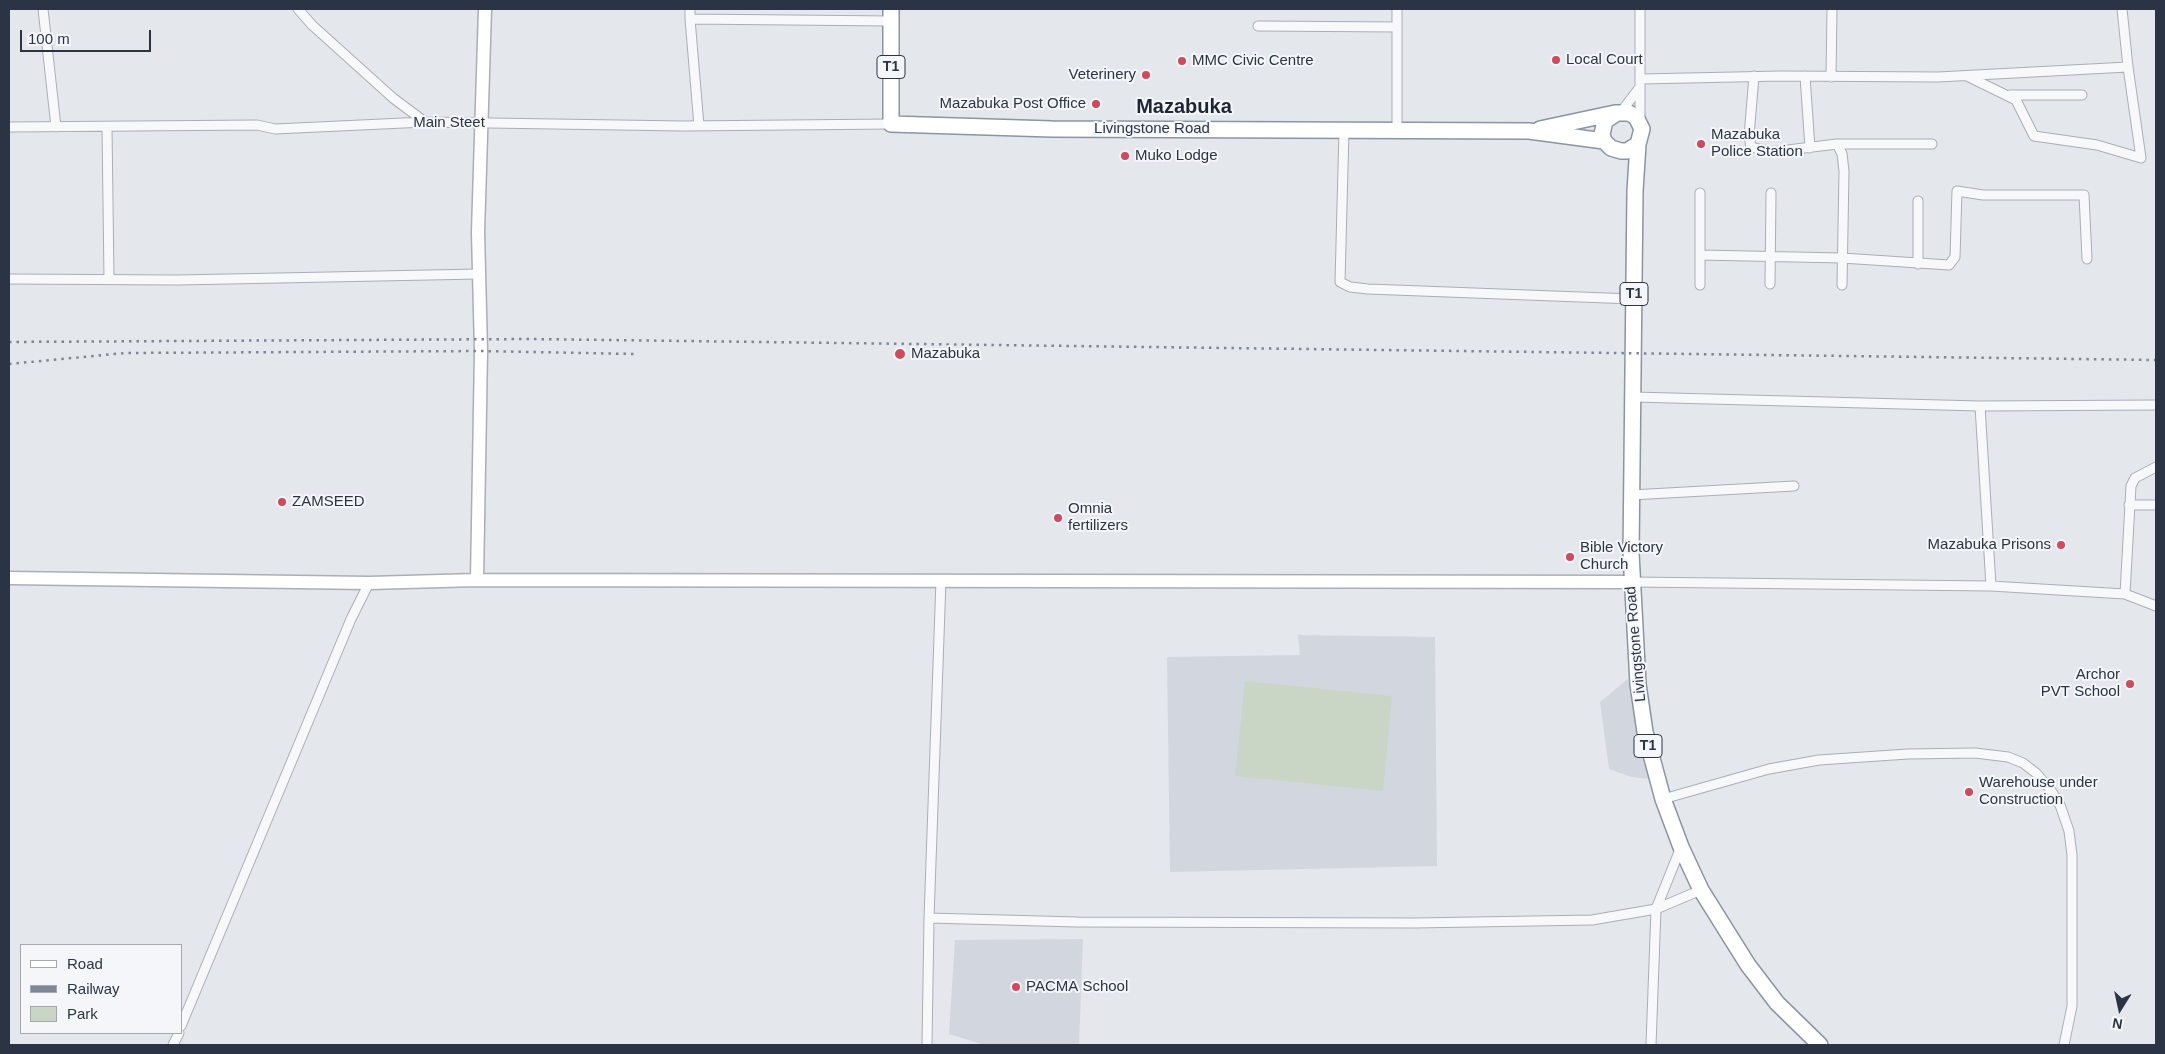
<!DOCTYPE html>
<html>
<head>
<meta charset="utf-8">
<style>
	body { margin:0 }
	#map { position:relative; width:2165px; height:1054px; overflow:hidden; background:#e4e7ec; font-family:Helvetica,sans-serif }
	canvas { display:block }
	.frame { position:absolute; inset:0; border:10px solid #2b3445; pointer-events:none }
	.legend { position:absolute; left:20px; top:944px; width:162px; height:90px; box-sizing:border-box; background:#f4f6f9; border:1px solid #a4a8b1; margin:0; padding:6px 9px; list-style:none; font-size:15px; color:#2b3445 }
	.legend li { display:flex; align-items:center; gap:10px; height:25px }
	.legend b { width:25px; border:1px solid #a4a8b1 }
	.north { position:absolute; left:2095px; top:984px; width:50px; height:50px; -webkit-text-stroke:4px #f4f6f9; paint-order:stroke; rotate:190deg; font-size:14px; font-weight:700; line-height:20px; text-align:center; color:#2b3445 }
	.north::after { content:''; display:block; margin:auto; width:18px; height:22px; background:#2b3445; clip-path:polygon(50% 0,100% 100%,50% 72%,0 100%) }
	.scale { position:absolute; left:20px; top:30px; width:131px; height:22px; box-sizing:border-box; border:2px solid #2b3445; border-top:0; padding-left:6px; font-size:15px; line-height:18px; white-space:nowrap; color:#2b3445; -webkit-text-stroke:4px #f4f6f9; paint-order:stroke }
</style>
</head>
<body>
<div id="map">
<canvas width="2165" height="1054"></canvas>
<div class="frame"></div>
<ul class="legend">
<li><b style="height:6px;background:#fff"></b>Road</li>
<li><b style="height:6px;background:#7d8696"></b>Railway</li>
<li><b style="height:14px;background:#c9d6c5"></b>Park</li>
</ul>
<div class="north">N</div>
<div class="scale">100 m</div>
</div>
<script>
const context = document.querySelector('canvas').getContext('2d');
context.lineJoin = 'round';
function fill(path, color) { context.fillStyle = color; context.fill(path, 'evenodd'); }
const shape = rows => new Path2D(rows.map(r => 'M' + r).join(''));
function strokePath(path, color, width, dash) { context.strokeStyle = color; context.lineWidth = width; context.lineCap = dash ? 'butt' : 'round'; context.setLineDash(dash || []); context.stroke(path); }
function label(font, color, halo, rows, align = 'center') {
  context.font = font + ' Helvetica,sans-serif'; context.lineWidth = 4; context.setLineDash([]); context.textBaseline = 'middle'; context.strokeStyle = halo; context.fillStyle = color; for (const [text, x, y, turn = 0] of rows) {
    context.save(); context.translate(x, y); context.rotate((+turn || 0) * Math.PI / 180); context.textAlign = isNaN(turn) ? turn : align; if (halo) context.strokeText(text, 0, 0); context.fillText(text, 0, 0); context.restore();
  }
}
const built = shape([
	[1298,635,1435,637,1437,866,1170,872,1167,657,1300,655],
	[1628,679,1640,739,1649,779,1632,777,1609,769,1600,702],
	[1083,939,1079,1045,985,1045,949,1034,955,940]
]);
const green = shape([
	[1245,681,1392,696,1383,791,1235,776]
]);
const street = shape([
	[43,9,56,127],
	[298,9,312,25,393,98,425,122],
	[690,9,690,19,891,21],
	[1397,9,1397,130],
	[1640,9,1640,121],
	[2122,9,2128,67],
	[690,19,699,126],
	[1258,26,1397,27],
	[1754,76,1749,136,1751,147,1771,152,1837,144,1842,154,1844,171,1842,285],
	[1805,76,1810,148],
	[1831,77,1832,9],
	[1641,79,1781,76,1938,77,2128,67,2141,158,2097,145,2034,136,2016,100,1967,76],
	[2010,95,2082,95],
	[1621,112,1640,87],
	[9,127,257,125,275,129,425,122,683,126,891,124],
	[107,127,109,279],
	[1344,130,1340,282,1350,287,1368,289,1633,299],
	[1837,144,1932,144],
	[1700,193,1700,285],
	[1700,255,1842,258,1949,265,1955,257,1957,191,1983,195,2084,195,2087,259],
	[1918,264,1918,201],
	[9,279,178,280,479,274],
	[1770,284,1771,193],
	[1633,397,1980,406,2156,405],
	[1980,406,1991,586],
	[1631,495,1794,486],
	[2129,505,2156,505],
	[1631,582,1991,586,2125,594,2156,606],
	[2125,594,2131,486,2135,478,2156,467],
	[1663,799,1769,769,1819,760,1908,754,1975,753,2008,757,2023,763,2036,773,2050,789,2060,805,2069,831,2072,855,2072,1006,2064,1045],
	[929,918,1077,922,1415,923,1592,920,1656,909,1701,890],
	[181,1026,351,619,369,583],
	[173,1045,179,1033],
	[927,1045,929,918,941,580],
	[1651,1045,1656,909,1681,847]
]);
const secondary = shape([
	[9,578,369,583,477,580,1631,582],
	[477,580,481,351,478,232,485,9]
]);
const highway = shape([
	[891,9,891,124,1052,129,1529,131,1604,141],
	[1540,129,1615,113],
	[1638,144,1627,151,1621,151,1611,148,1604,141,1602,134,1605,121,1617,113,1629,113,1636,117,1642,129,1638,144,1635,191,1631,553,1638,684,1645,732,1663,799,1681,847,1701,890,1748,965,1777,1003,1820,1045]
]);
const rail = shape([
	[9,342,530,339,2156,360],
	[9,364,125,353,481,351,635,354]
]);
const markers = [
	[1556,60,5,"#d1495b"],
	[1182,61,5,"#d1495b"],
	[1146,75,5,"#d1495b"],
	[1096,104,5,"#d1495b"],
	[1701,144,5,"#d1495b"],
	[1125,156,5,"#d1495b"],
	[900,354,6,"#d1495b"],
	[282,502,5,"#d1495b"],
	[1058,518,5,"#d1495b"],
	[2061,545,5,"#d1495b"],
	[1570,557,5,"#d1495b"],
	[2130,684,5,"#d1495b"],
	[1969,792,5,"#d1495b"],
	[1016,987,5,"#d1495b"]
];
const shields = [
	[891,67,28],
	[1634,294,28],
	[1648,746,28]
];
const shieldNames = [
	["T1",891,67],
	["T1",1634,294],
	["T1",1648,746]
];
const poiNames = [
	["Local Court",1566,60],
	["MMC Civic Centre",1192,61],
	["Veterinery",1136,75,"right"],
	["Mazabuka Post Office",1086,104,"right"],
	["Mazabuka",1711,135],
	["Police Station",1711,152],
	["Muko Lodge",1135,156],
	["Mazabuka",911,354],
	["ZAMSEED",292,502],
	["Omnia",1068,509],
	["fertilizers",1068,526],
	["Mazabuka Prisons",2051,545,"right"],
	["Bible Victory",1580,548],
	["Church",1580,565],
	["Archor",2120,675,"right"],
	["PVT School",2120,692,"right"],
	["Warehouse under",1979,783],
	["Construction",1979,800],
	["PACMA School",1026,987]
];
const streetNames = [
	["Main Steet",449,123],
	["Livingstone Road",1152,129],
	["Livingstone Road",1636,644,-95]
];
const districtNames = [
	["Mazabuka",1184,107]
];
fill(built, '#d2d6de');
fill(green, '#c9d6c5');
strokePath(street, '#a9aeb7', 11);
strokePath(secondary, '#a9aeb7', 15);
strokePath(highway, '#8b94a3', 18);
strokePath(street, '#f7f8fa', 9);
strokePath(secondary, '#fff', 12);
strokePath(highway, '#fff', 15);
strokePath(rail, '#7d8696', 2.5, [2.5, 5]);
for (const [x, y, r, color] of markers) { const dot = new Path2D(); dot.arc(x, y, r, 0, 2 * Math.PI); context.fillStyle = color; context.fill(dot); strokePath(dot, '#f4f6f9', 2); }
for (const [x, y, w] of shields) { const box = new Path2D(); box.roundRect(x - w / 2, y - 11.5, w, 23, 4); context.fillStyle = '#f4f6f9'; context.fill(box); strokePath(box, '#2b3445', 1); }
label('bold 14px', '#2b3445', null, shieldNames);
label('15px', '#2b3445', '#f4f6f9', poiNames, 'left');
label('15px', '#2b3445', '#f4f6f9', streetNames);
label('bold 20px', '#1d2536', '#f4f6f9', districtNames);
</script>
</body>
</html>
